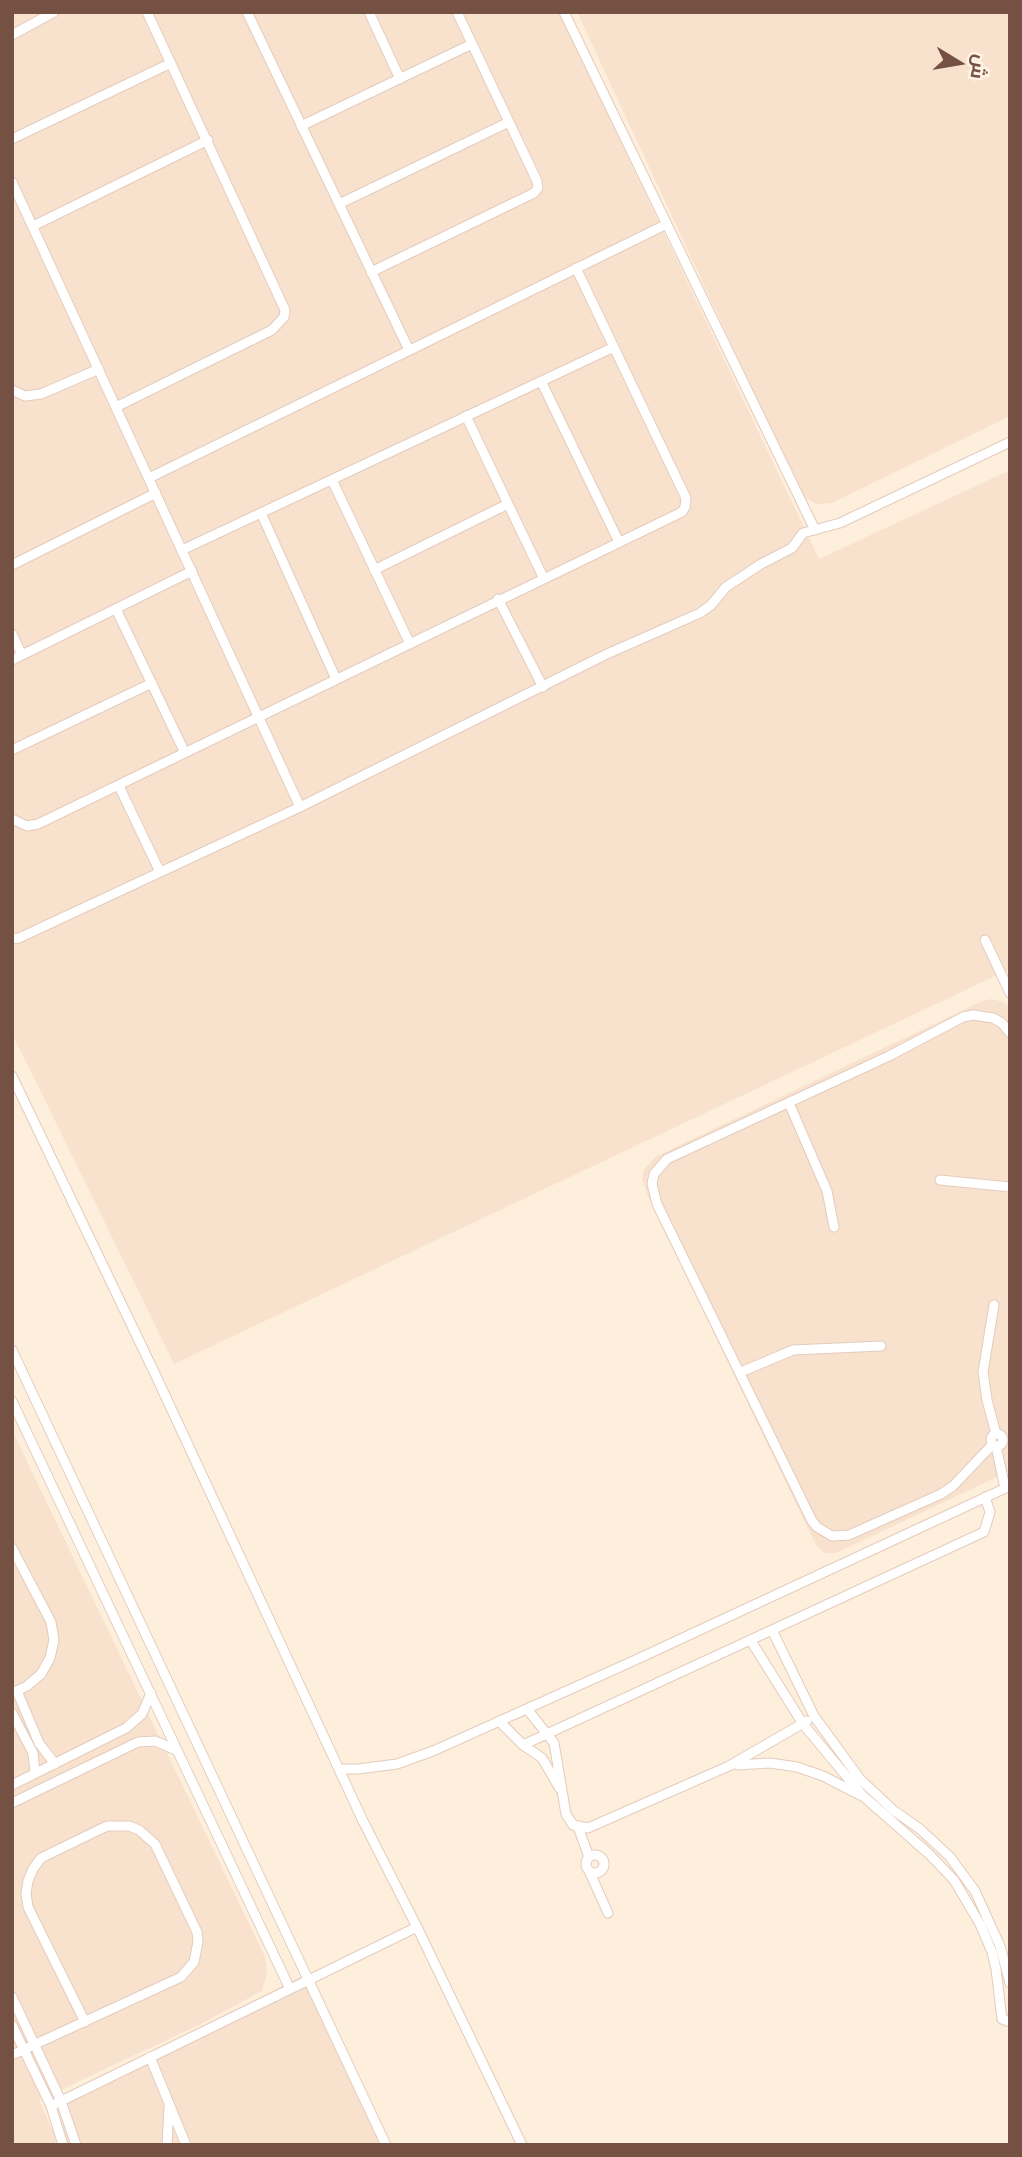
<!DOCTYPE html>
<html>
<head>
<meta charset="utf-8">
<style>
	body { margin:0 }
	#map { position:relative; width:1022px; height:2157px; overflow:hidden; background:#feefdd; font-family:"Archivo Narrow",Cairo,sans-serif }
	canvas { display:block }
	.frame { position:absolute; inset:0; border:14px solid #755144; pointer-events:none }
	.north { position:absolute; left:924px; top:28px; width:70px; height:70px; -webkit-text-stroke:5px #fff3e5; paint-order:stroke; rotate:101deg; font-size:19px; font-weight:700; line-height:28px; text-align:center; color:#755144 }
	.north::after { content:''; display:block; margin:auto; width:24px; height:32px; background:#755144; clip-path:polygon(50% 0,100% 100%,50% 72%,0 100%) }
</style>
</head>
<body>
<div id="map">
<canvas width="1022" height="2157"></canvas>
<div class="frame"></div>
<div class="north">ش</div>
</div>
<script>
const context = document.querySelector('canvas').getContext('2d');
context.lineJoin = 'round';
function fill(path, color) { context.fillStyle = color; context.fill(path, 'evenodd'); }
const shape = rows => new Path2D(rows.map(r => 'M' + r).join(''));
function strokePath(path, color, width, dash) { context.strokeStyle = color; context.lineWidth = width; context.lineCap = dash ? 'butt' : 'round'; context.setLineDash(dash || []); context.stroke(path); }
const residential = shape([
	[12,12,559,12,819,559,1010,470,1010,972,1008,970,174,1364,12,1033],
	[577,12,1010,12,1010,416,832,503,816,504,802,496],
	[992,999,1003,1002,1010,1008,1010,1471,836,1553,825,1553,818,1548,813,1539,647,1194,642,1178,644,1170,655,1157,982,1001],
	[12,1430,265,1957,267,1974,262,1991,201,2024,39,2100,55,2136,56,2145,12,2145],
	[308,1973,391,2145,68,2145,56,2100]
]);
const minor = shape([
	[247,12,409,350],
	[369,12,400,79],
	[564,12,815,530],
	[12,35,54,12],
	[301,126,472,44],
	[12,139,171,63],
	[12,182,300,807],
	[339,204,509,122],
	[33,226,208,140],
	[371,272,534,193,538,188,537,181,457,12],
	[541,381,619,542],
	[12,390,25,396,41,394,99,369],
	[116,407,272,330,284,317,285,310,147,12],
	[466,416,544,579],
	[149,478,667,224],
	[332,480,410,644],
	[261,513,336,679],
	[182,550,614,347],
	[12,565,156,493],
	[374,570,508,504],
	[498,599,543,687],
	[116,609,185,753],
	[12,634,22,655],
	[12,660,192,571],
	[12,750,152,683],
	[119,786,160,872],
	[12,819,27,826,38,824,682,512,685,507,686,498,576,268],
	[12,939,19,938,300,807,607,654,700,613,711,605,726,587,761,564,792,548,803,533,840,523,1010,442],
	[985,940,1010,993],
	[12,1076,156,1376,363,1821,417,1927,522,2145],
	[789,1103,827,1191,834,1227],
	[940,1180,1010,1187],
	[994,1305,983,1372,987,1400,996,1434],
	[12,1350,386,2145],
	[741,1372,793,1350,881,1346],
	[12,1401,290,1989],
	'991 1440a6 6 0 1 1 12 0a6 6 0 1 1-12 0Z',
	[993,1444,953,1486,941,1494,849,1535,832,1536,817,1527,812,1521,657,1204,652,1184,654,1174,667,1159,889,1056,963,1017,973,1015,993,1018,1002,1023,1010,1033],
	[996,1446,1005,1488],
	[12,1548,51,1622,54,1640,50,1658,41,1674,27,1686,12,1693],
	[772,1630,814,1716,860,1779,893,1810,920,1829,950,1857,975,1891,1000,1946,1010,1983],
	[751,1641,803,1724,862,1795,929,1854,954,1880,980,1924,992,1952,996,1969,1002,2019,1010,2022],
	[17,1691,39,1743,55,1764],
	[527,1709,554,1743,566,1814,573,1825,588,1828,729,1766,807,1721],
	[12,1713,33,1753,35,1773],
	[499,1721,523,1745,542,1758,560,1789],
	[523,1745,984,1532,990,1512,985,1497],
	[737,1765,770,1763,797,1767,823,1776,860,1795],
	[339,1769,358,1769,397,1764,433,1751,631,1662,1010,1486],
	[12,1785,126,1728,142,1714,151,1693],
	[12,1803,138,1742,155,1741,176,1750],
	[578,1827,589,1857],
	'586 1864a9 9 0 1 1 18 0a9 9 0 1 1-18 0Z',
	[590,1873,608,1913],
	[12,1997,61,2101,76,2145],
	[12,2025,51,2106,63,2145],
	[12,2055,181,1977,194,1962,198,1942,197,1932,155,1844,139,1830,129,1826,107,1826,41,1858,33,1869,28,1881,26,1894,28,1907,85,2022],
	[150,2057,186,2145],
	[51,2106,417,1927],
	[167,2145,169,2107]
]);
fill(residential, '#f8e2ce');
strokePath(minor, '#e4cbbc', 11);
strokePath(minor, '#fff', 9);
</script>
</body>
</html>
